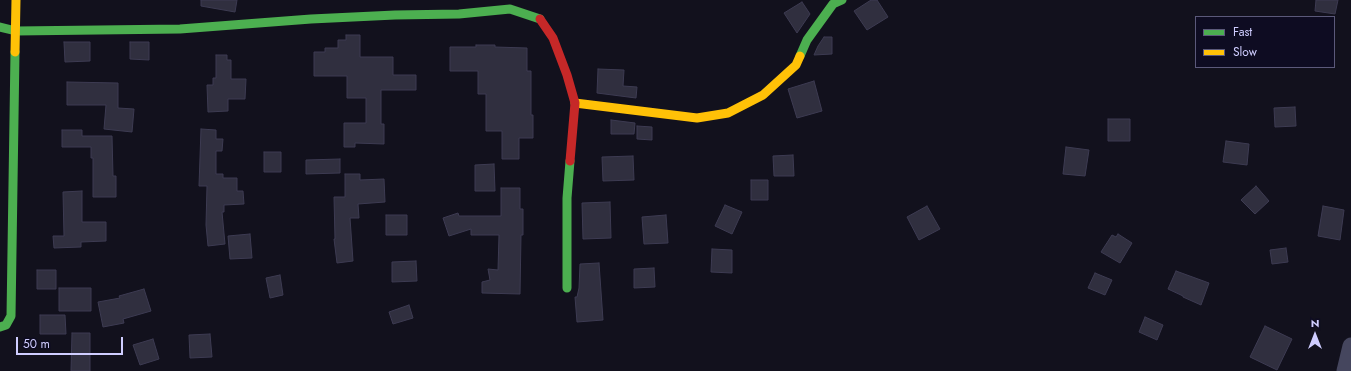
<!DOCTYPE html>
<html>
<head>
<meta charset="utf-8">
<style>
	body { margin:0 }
	#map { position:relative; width:1351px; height:371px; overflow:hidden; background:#12111d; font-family:Jost,sans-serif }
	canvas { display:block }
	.legend { position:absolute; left:1195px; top:16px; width:140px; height:52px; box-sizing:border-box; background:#0e0c22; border:1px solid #5b597a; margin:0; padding:5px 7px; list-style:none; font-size:12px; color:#cfcdff }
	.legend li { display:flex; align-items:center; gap:8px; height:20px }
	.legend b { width:20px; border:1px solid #5b597a }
	.north { position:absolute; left:1295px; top:315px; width:40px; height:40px; -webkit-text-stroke:3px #0e0c22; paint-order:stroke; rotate:0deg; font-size:11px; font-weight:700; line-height:16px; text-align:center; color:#cfcdff }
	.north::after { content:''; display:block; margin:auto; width:14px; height:18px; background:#cfcdff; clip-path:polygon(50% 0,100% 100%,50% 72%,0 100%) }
	.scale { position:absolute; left:16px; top:337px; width:107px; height:18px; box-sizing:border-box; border:2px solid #cfcdff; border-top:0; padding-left:5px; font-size:12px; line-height:14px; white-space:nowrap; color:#cfcdff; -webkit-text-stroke:3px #0e0c22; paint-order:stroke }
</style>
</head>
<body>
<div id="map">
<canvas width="1351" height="371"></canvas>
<ul class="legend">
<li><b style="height:5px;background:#4caf50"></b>Fast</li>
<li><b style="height:5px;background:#ffc107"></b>Slow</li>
</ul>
<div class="north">N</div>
<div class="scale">50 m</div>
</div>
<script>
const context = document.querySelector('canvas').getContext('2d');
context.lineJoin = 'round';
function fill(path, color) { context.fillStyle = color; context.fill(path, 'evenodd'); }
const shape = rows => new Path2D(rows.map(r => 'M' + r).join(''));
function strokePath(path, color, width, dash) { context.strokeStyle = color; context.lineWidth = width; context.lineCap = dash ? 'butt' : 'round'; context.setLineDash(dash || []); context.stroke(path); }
const building = shape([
	[201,0,237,0,235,12,201,6,201,0],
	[871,0,877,0,888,17,867,30,854,11,871,0],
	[1316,0,1338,0,1335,14,1315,11,1316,0],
	[802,2,810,14,797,33,784,13,802,2],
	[346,35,360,35,360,57,393,57,393,75,416,75,416,90,381,90,381,124,384,124,384,144,355,143,355,147,344,147,344,123,366,123,366,98,347,98,347,76,314,76,314,52,325,52,325,48,338,48,338,40,346,40,346,35],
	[824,37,832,37,832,54,814,55,818,46,824,37],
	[64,42,90,42,90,61,65,62,64,42],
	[130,42,149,42,149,60,130,59,130,42],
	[476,45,495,45,495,47,527,48,527,71,531,71,531,115,533,115,533,138,519,138,519,159,502,159,502,131,486,131,486,94,478,94,478,71,450,71,450,47,476,47,476,45],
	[216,55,227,55,227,60,231,60,231,79,246,79,245,99,228,99,228,111,208,112,207,85,213,85,213,78,216,78,216,55],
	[598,69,624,70,623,86,637,87,636,98,597,93,598,69],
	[814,81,822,111,797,118,788,89,814,81],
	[67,82,118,83,118,108,134,109,132,132,104,129,106,105,67,105,67,82],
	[1295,107,1296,126,1275,127,1274,108,1295,107],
	[1108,119,1130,119,1130,141,1108,141,1108,119],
	[611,120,635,123,634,134,611,134,611,120],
	[637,126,652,127,652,140,637,139,637,126],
	[201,129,216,130,216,139,223,139,222,151,216,151,216,174,223,174,223,178,237,178,237,191,243,191,244,204,224,205,224,212,222,212,225,244,208,246,206,225,207,186,199,186,201,129],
	[62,130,82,130,82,136,112,136,113,176,116,176,116,197,93,197,93,158,91,158,91,147,62,147,62,130],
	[1226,141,1249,144,1247,165,1223,162,1226,141],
	[1066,147,1089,150,1085,176,1063,174,1066,147],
	[264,152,281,152,281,172,264,172,264,152],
	[793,155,794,176,774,176,773,156,793,155],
	[633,156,634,180,603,181,602,157,633,156],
	[340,159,340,173,306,174,306,160,340,159],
	[494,164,495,191,475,191,475,165,494,164],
	[345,174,360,174,360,180,384,179,385,202,358,204,359,218,350,218,353,261,337,263,334,239,335,239,334,197,345,197,345,174],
	[751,180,768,180,768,200,751,200,751,180],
	[1256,186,1269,201,1255,214,1241,200,1256,186],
	[501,188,520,188,520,209,523,209,523,235,521,235,520,294,482,293,482,282,490,280,488,269,498,270,499,235,471,235,471,229,449,236,443,218,458,213,459,216,501,216,501,188],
	[82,191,82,222,106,222,106,241,81,242,81,247,54,248,53,236,64,236,63,192,82,191],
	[610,202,611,238,583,239,582,203,610,202],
	[725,205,742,212,732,234,715,226,725,205],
	[927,206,940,229,919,240,907,217,927,206],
	[1323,206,1344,210,1340,240,1318,236,1323,206],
	[386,215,407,215,407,235,386,235,386,215],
	[666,215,668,243,644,244,642,217,666,215],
	[250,234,252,258,230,259,228,236,250,234],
	[1118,234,1132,243,1120,263,1101,252,1112,235,1116,237,1118,234],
	[1286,248,1288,262,1272,264,1270,250,1286,248],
	[712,249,732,250,732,273,711,272,712,249],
	[416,261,417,281,392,282,392,262,416,261],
	[599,263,603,320,577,322,575,297,577,297,579,288,580,264,599,263],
	[654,268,655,287,634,288,634,269,654,268],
	[37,270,56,270,56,289,37,289,37,270],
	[1176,271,1209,283,1201,305,1183,297,1183,296,1168,289,1176,271],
	[1095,273,1112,280,1105,295,1088,288,1095,273],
	[280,275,283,295,270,298,266,278,280,275],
	[59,288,91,288,91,311,59,311,59,288],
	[144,289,151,311,123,319,124,323,103,327,98,302,120,298,119,296,144,289],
	[409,305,413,318,393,324,389,312,409,305],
	[40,315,65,315,66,334,40,334,40,315],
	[1145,317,1163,325,1157,340,1139,332,1145,317],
	[1265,326,1292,339,1277,370,1250,357,1265,326],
	[72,333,90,333,90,371,71,371,72,333],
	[210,334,212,357,190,358,189,335,210,334],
	[153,339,159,359,140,365,133,345,153,339]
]);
const street = shape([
	[1345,371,1351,346]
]);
const fast = shape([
	[0,27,16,31,180,29,311,19,395,15,459,14,510,9,540,19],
	[800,56,807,40,833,4,842,0],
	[567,288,567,198,570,161],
	[0,327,6,325,11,316,15,52]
]);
const slow = shape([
	[15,52,16,0],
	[575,103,697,118,728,113,763,95,796,65,800,56]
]);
const jam = shape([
	[540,19,553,38,567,75,575,103,570,161]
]);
fill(building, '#302f3f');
strokePath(building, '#3d3b52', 1);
strokePath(street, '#45465e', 17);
strokePath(fast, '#4caf50', 9);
strokePath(slow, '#ffc107', 9);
strokePath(jam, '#c62828', 9);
</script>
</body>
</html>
